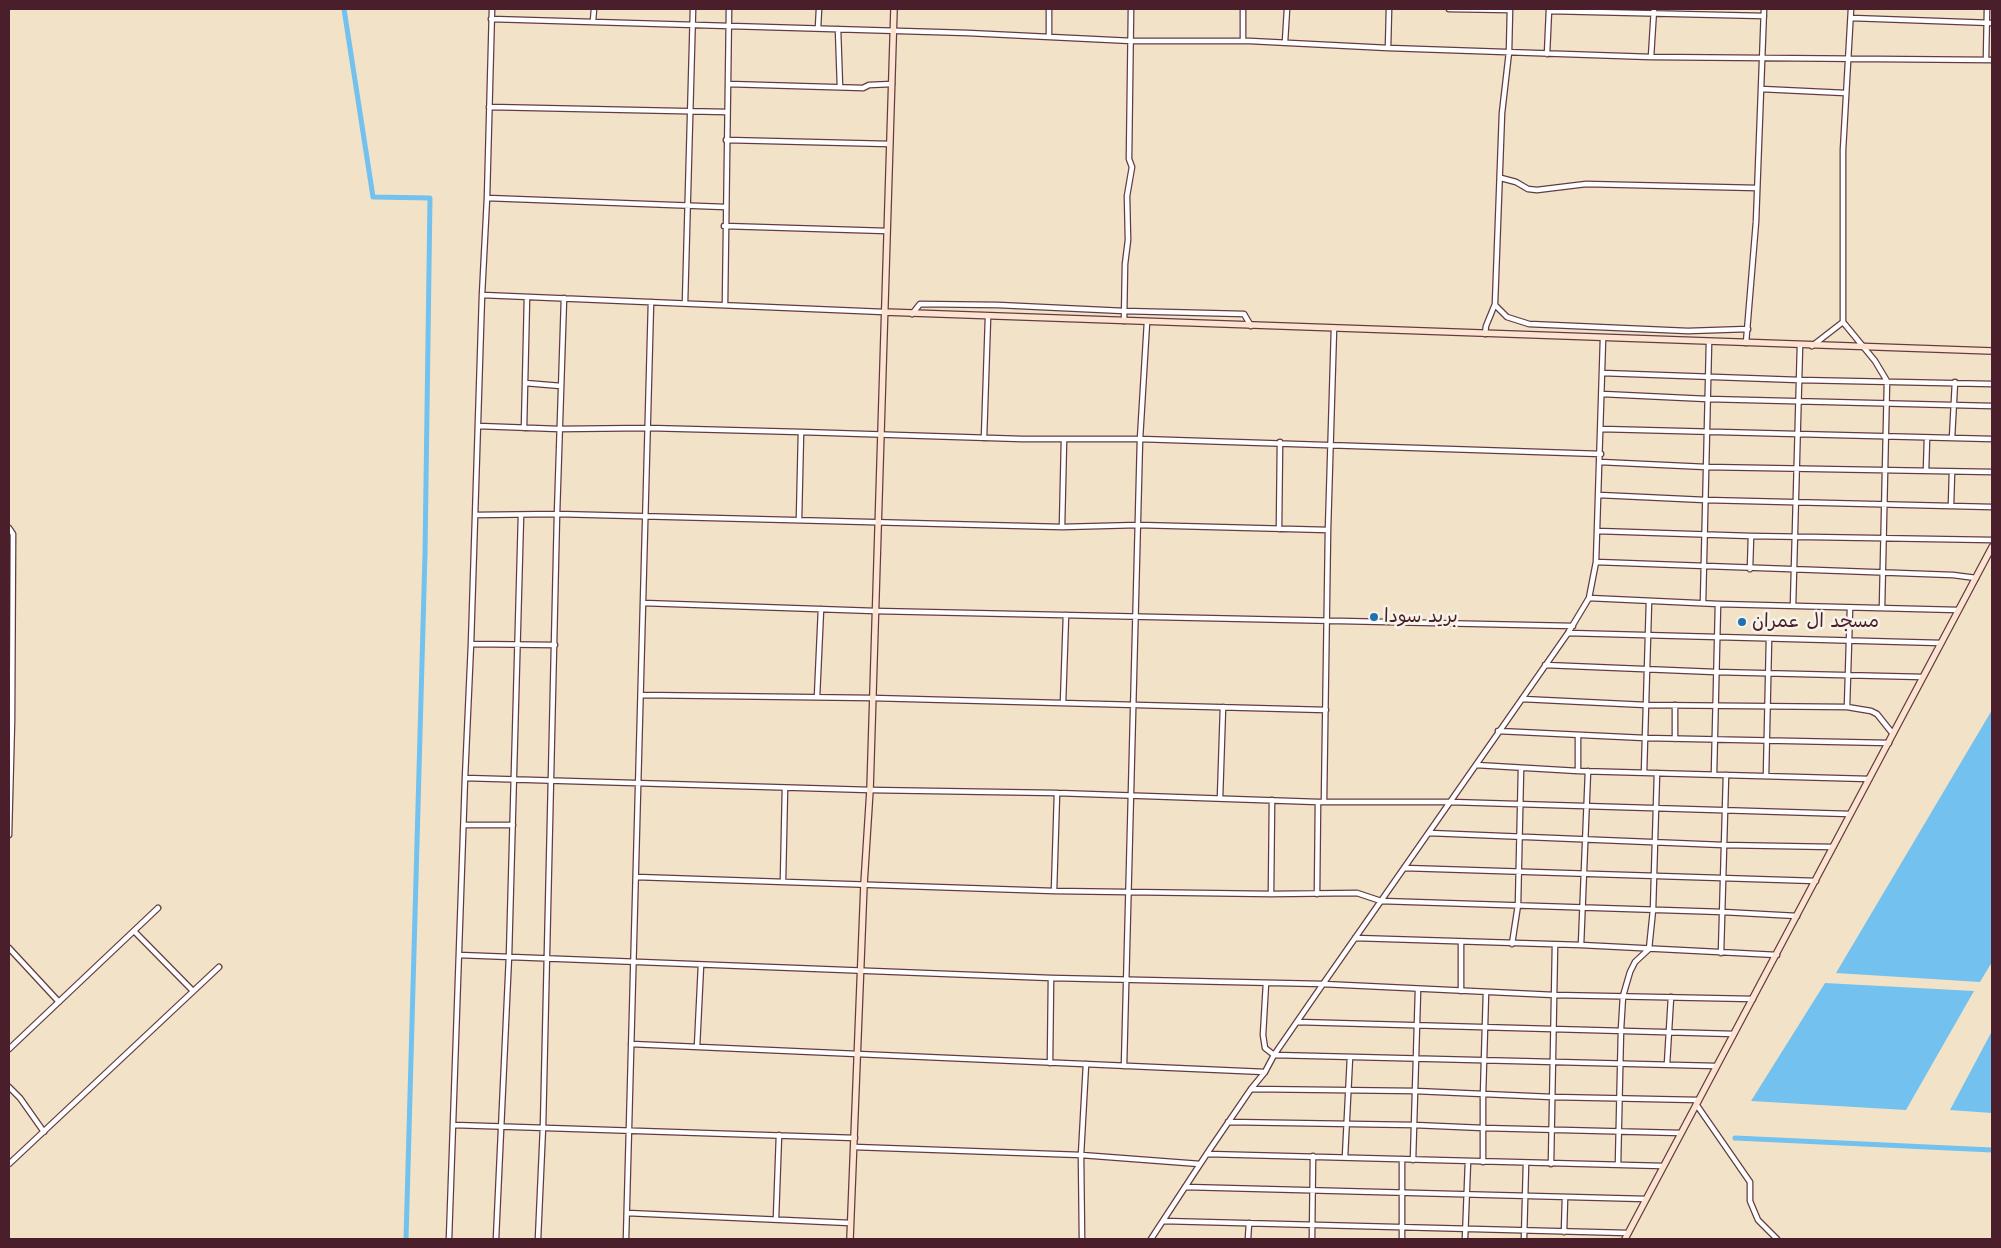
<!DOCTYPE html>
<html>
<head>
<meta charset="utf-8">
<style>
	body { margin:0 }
	#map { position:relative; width:2001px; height:1248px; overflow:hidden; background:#f2e3c8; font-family:"Shantell Sans",sans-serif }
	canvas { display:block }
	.frame { position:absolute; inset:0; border:10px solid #4a1f2b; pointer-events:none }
</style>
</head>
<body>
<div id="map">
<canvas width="2001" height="1248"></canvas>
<div class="frame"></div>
</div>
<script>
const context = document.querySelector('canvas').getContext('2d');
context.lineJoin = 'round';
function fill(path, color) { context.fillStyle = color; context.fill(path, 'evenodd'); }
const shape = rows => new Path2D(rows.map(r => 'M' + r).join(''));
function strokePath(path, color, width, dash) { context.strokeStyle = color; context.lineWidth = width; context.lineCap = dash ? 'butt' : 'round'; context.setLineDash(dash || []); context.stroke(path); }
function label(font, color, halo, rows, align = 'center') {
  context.font = font + ' "Shantell Sans","Playpen Sans Arabic",sans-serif'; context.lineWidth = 5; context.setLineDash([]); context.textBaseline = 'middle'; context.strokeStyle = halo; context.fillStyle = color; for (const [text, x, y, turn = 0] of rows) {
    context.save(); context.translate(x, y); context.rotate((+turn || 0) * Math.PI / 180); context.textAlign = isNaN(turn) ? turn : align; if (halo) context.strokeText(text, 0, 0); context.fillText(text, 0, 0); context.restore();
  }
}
const water = shape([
	[1992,710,1992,962,1980,982,1836,973],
	[1825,983,1974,991,1906,1110,1751,1101],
	[1992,1031,1992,1113,1950,1110]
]);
const canal = shape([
	[344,9,373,197,430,198,425,554,406,1239],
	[1735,1138,1992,1150]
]);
const street = shape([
	[1449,9,1510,10],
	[1851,9,1843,150,1843,322,1875,361,1887,381,1882,608],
	[1549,11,1764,16],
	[1851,18,1992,23],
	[491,19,968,33,1132,41,1250,41,1388,48,1651,57,1992,60],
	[593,21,594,9],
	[818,28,819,9],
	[838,29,840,87],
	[1049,37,1049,9],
	[1243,41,1243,9],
	[1285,42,1287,9],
	[1388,48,1389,9],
	[1547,54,1549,10],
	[1651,57,1654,9],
	[1986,59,1987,9],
	[728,84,863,88,869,85,892,84],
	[1761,89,1845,93],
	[489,107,726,112],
	[726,140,890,144],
	[1501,178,1516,182,1528,189,1537,190,1586,184,1757,188],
	[487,198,725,207],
	[724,226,887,231],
	[482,295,884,312],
	[685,303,693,9],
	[725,305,729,9],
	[1495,305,1507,317,1529,324,1688,331,1748,329],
	[912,314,920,304,998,305,1124,311,1244,314,1251,326],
	[1124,321,1125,264,1128,240,1127,196,1132,167,1129,159,1131,9],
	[1485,334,1486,326,1495,304,1502,113,1509,52,1510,9],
	[1746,343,1756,222,1764,9],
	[1812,346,1843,322],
	[1602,373,1799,380,1992,384],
	[525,383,561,386],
	[1602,394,1707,399,1992,406],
	[478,426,559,429,648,428,801,432,1022,439,1140,439,1601,454],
	[524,428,527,297],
	[1601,429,1992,439],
	[984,438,988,317],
	[1952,438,1955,382],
	[1600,462,1706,467,1992,472],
	[1926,471,1927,438],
	[1599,495,1705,500,1992,507],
	[1951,505,1952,472],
	[475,515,557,514,1062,527,1138,525,1328,530],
	[799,519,801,432],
	[1062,527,1064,440],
	[9,528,13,534,12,721,9,835],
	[1279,529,1280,442],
	[1597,531,1751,536,1992,540],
	[1596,562,1953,575,1976,578],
	[1750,569,1751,536],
	[1589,598,1718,604,1958,610],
	[643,603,875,611,1573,626],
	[1703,603,1709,342],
	[1793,606,1800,345],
	[1568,633,1941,643],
	[471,644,555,645],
	[1545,665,1715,672,1923,677],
	[641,695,872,698,1326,710],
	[817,697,821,609],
	[1522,699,1646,705,1847,707,1871,711,1877,714,1893,734],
	[1063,703,1066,615],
	[1675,705,1675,739],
	[1847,707,1850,608],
	[1498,731,1645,738,1889,743],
	[1476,765,1578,771,1869,779],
	[1578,771,1578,735],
	[1644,773,1649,601],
	[1714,774,1718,604],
	[1766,776,1769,639],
	[465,778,870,790,1057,793,1318,802,1450,802,1850,814],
	[1220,798,1223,707],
	[1324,801,1328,530,1334,328],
	[464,825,513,825],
	[1429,833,1723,845,1833,847],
	[1404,868,1816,881],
	[636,877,1054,891,1271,894,1357,893,1381,901,1723,912,1797,916],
	[783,880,785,788],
	[1054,891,1057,793],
	[1271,894,1272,800],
	[1317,894,1318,802],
	[134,931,193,991],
	[1355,938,1581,945,1777,955],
	[1512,944,1518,905,1521,769],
	[1581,945,1588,771],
	[9,948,59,1002],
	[1721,953,1726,775],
	[459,955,1051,978,1323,984,1554,995,1753,999],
	[1266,983,1263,1035,1265,1048,1274,1055,1716,1066],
	[1461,991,1461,942],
	[1297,1022,1734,1034],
	[631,1044,1265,1072],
	[697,1047,701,965],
	[9,1049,158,908],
	[1050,1063,1051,978],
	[1667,1064,1671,997],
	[1124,1066,1140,439,1147,322],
	[9,1087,20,1098,44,1132],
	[1251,1089,1415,1091,1552,1097,1698,1100],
	[1696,1104,1750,1182,1750,1201,1758,1220,1777,1239],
	[1228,1122,1414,1125,1483,1128,1681,1133],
	[454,1125,855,1138],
	[854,1147,1081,1155,1200,1164],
	[1207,1154,1663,1166],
	[1345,1157,1350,1057],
	[1402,1159,1402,1239],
	[1413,1160,1418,990],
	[1483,1162,1483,1095,1486,992],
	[9,1164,219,967],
	[1551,1164,1555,945],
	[1618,1165,1621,1029,1623,996,1630,972,1635,962,1649,949,1653,910,1657,773],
	[1185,1187,1646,1199],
	[627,1213,850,1223],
	[776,1218,779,1135],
	[1163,1221,1628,1233],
	[1564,1232,1565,1198],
	[449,1239,465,778,471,644,482,295,487,198,492,9],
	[496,1239,509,956,521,515],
	[538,1239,543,1127,557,514,564,298],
	[626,1239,651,302],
	[1082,1239,1081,1155,1086,1064],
	[1151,1239,1210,1149,1251,1089,1265,1072,1274,1055,1323,984,1568,633,1589,598,1596,562,1603,339],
	[1248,1239,1249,1223],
	[1312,1239,1313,1156],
	[1465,1239,1468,1161],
	[1524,1239,1526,1163]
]);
const secondary = shape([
	[884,312,1992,351],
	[850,1239,864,884,870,790,894,9],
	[1625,1239,1992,547]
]);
const markers = [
	[1374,617,5,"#1f6fb2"],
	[1742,622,5,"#1f6fb2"]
];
const poiNames = [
	["بريد سودا",1384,617],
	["مسجد ال عمران",1752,622]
];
fill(water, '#73c1ee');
strokePath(canal, '#73c1ee', 5);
strokePath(street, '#633c43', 7);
strokePath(secondary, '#633c43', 8);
strokePath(street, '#fff', 4.5);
strokePath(secondary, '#fde4d0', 5.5);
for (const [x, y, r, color] of markers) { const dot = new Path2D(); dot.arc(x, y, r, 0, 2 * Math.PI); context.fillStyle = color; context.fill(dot); strokePath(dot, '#f7f3e8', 2); }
label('19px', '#4a1f2b', '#f7f3e8', poiNames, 'left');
</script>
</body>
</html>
